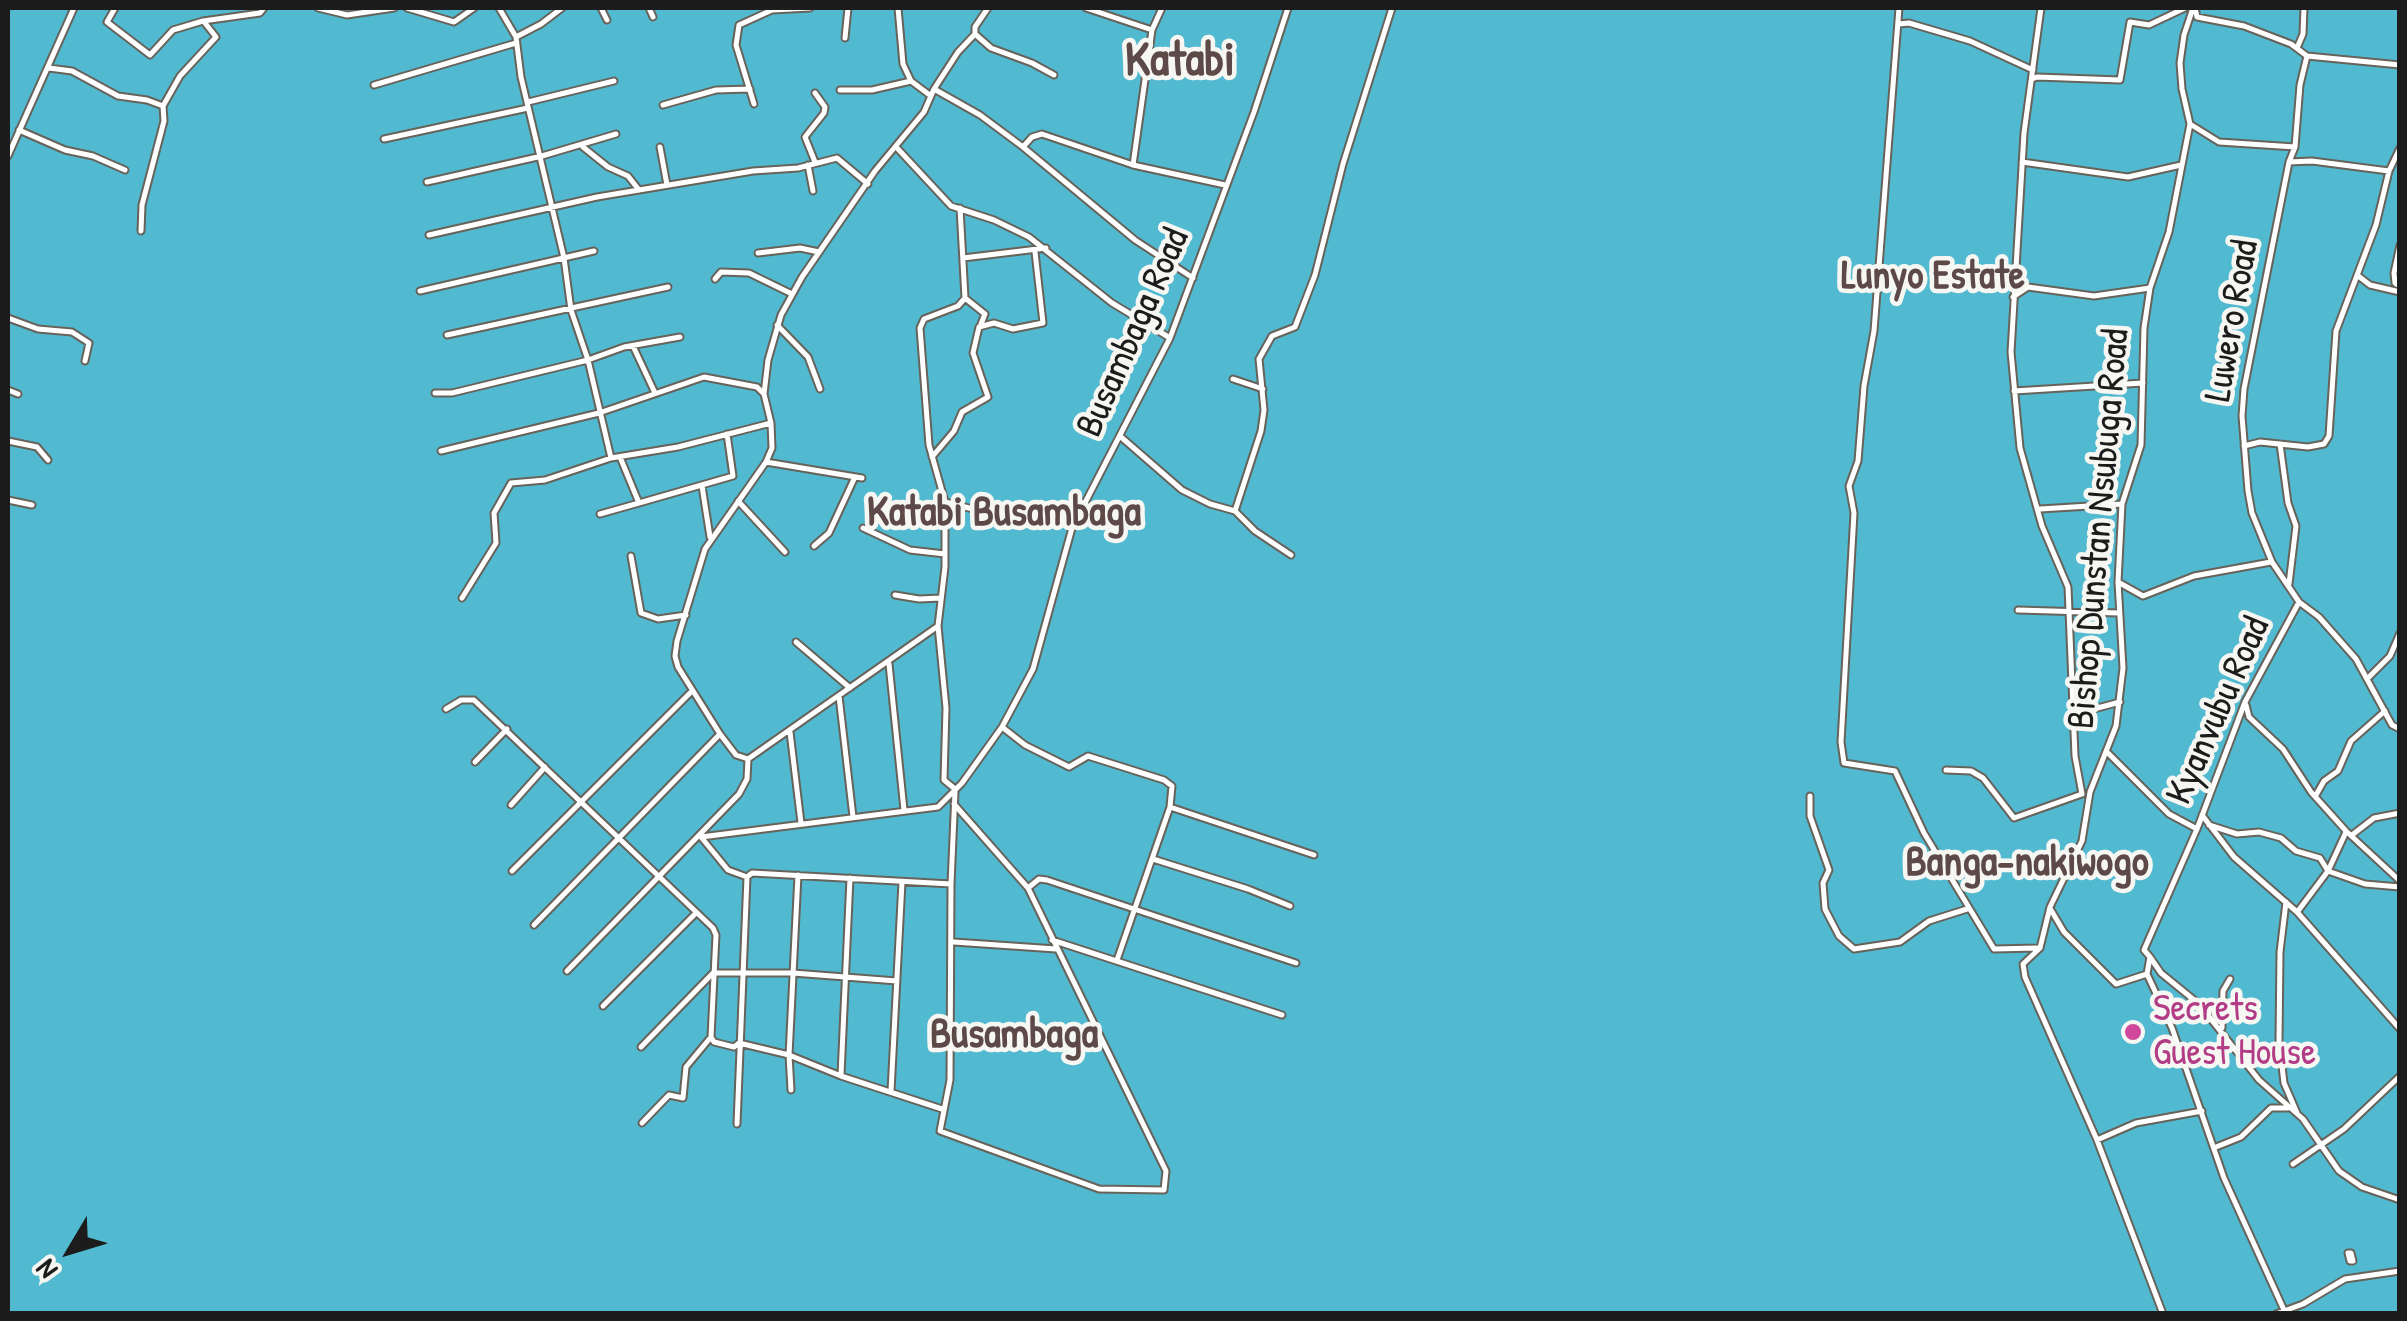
<!DOCTYPE html>
<html>
<head>
<meta charset="utf-8">
<style>
	body { margin:0 }
	#map { position:relative; width:2407px; height:1321px; overflow:hidden; background:#f3e4ce; font-family:"Patrick Hand",sans-serif }
	canvas { display:block }
	.frame { position:absolute; inset:0; border:10px solid #1c1c1c; pointer-events:none }
	.north { position:absolute; left:20px; top:1201px; width:100px; height:100px; -webkit-text-stroke:8px #f6f6f2; paint-order:stroke; rotate:232deg; font-size:28px; font-weight:700; line-height:40px; text-align:center; color:#1c1c1c }
	.north::after { content:''; display:block; margin:auto; width:35px; height:45px; background:#1c1c1c; clip-path:polygon(50% 0,100% 100%,50% 72%,0 100%) }
</style>
</head>
<body>
<div id="map">
<canvas width="2407" height="1321"></canvas>
<div class="frame"></div>
<div class="north">N</div>
</div>
<script>
const context = document.querySelector('canvas').getContext('2d');
context.lineJoin = 'round';
function fill(path, color) { context.fillStyle = color; context.fill(path, 'evenodd'); }
const shape = rows => new Path2D(rows.map(r => 'M' + r).join(''));
function strokePath(path, color, width, dash) { context.strokeStyle = color; context.lineWidth = width; context.lineCap = dash ? 'butt' : 'round'; context.setLineDash(dash || []); context.stroke(path); }
function label(font, color, halo, rows, align = 'center') {
  context.font = font + ' "Patrick Hand",sans-serif'; context.lineWidth = 9; context.setLineDash([]); context.textBaseline = 'middle'; context.strokeStyle = halo; context.fillStyle = color; for (const [text, x, y, turn = 0] of rows) {
    context.save(); context.translate(x, y); context.rotate((+turn || 0) * Math.PI / 180); context.textAlign = isNaN(turn) ? turn : align; if (halo) context.strokeText(text, 0, 0); context.fillText(text, 0, 0); context.restore();
  }
}
const water = shape([
	[8,8,2399,8,2399,1313,8,1314]
]);
const street = shape([
	[115,8,107,22,150,55,173,30,203,21,260,13,264,8],
	[318,8,347,15,394,8],
	[407,8,454,22,474,8],
	[499,8,516,37,521,77,564,258,571,310,588,360,611,458,678,447,771,423,764,394,768,360,781,315,802,277,875,171,924,112,934,89,958,52,975,34,975,27,988,8],
	[601,8,607,20],
	[649,8,653,17],
	[898,8,903,64,911,81,931,96],
	[1086,8,1152,30],
	[1899,8,1874,331,1864,386,1858,461,1849,486,1854,513,1841,742,1844,763,1895,771,1924,833,1994,949,2037,948],
	[2041,8,2024,133,2011,352,2020,448,2042,526,2068,587,2075,756,2082,794],
	[2195,8,2197,17,2244,26,2291,44,2307,56,2400,65],
	[1899,24,1909,23,1970,41,2033,70],
	[975,34,991,48,1032,63,1054,75],
	[516,37,541,24,562,8],
	[845,38,848,8],
	[2297,48,2303,34,2304,8],
	[2307,56,2300,85,2295,147,2289,162,2244,389,2242,416,2248,491,2252,513,2272,562,2299,602,2319,617,2356,659,2392,725,2400,729],
	[49,68,72,71,118,96,147,100,163,106,164,121,142,205,141,231],
	[2032,79,2037,77,2120,80,2130,22,2149,25,2185,8],
	[374,85,516,43],
	[934,89,980,115,1023,147,1032,137,1042,134,1133,165,1225,185],
	[840,90,872,90,911,81],
	[815,93,825,107,824,113,805,137,815,162],
	[528,102,614,81],
	[754,104,736,45,739,25,772,10,810,8],
	[663,105,716,90,750,89],
	[163,106,180,76,216,37,205,23],
	[2190,124,2219,142,2295,147],
	[19,130,65,150,93,156,125,170],
	[384,139,528,108],
	[583,147,608,167,628,176,639,190],
	[660,147,667,185],
	[1023,147,1135,240,1193,278],
	[898,149,951,206,994,220,1029,237,1112,303,1170,338],
	[8,156,74,8],
	[2022,162,2128,177,2181,165],
	[2289,162,2312,161,2389,171],
	[808,165,813,191],
	[1133,165,1152,30,1162,8],
	[427,182,542,156,616,134],
	[429,235,597,197,753,171,798,168,837,158,868,184],
	[2400,245,2394,273,2395,283,2400,286],
	[758,253,800,248,819,252],
	[963,258,1046,248],
	[2357,275,2370,285,2400,292],
	[715,279,721,272,749,273,792,294],
	[420,291,594,251],
	[2013,297,2028,287,2094,296,2150,288],
	[965,298,985,314,981,324],
	[8,318,38,329,72,332,89,343,85,361],
	[777,325,808,357,820,389],
	[447,335,668,287],
	[633,346,655,393],
	[1233,379,1263,389],
	[8,390,18,394],
	[2014,391,2143,383],
	[435,393,452,393,588,360,624,347,680,337],
	[771,423,772,448,766,462,705,549,677,641,675,656,678,667,720,734,736,755,748,759,938,626,946,708,944,780,955,789],
	[1121,437,1182,490,1210,504,1235,511,1261,431,1264,410,1259,359,1272,336,1295,327,1315,275,1343,164,1392,8],
	[8,441,37,447,48,460],
	[2280,444,2288,503,2296,526,2289,584],
	[2244,446,2260,442,2308,447,2324,444,2329,436,2336,331,2376,225,2389,171,2400,148],
	[441,451,599,413,704,377,757,387,764,394],
	[620,457,639,503,733,476,727,434],
	[932,457,954,431,962,412,988,397,973,353,979,327,994,323,1013,329,1043,323,1035,252],
	[766,462,862,478],
	[702,486,710,537],
	[8,500,32,505],
	[738,501,785,552],
	[945,502,989,513,1085,507],
	[2040,509,2122,504],
	[1235,511,1255,531,1291,555],
	[600,514,639,503],
	[863,528,910,550,945,554],
	[814,546,829,533,855,477],
	[631,556,641,613,658,619,686,615],
	[2118,582,2143,596,2194,576,2271,562],
	[895,595,919,599,941,598],
	[462,598,496,543,494,513,511,483,545,480,611,458],
	[2018,610,2119,613],
	[938,626,945,567,945,502,929,445,920,328,924,319,958,306,965,298,960,208],
	[796,642,850,688],
	[889,664,904,810],
	[2368,678,2390,656,2400,633],
	[839,696,853,817],
	[2246,705,2249,717,2283,749,2311,792,2346,831,2400,881],
	[446,709,461,700,474,700,713,928,716,935,711,1037,714,1042,734,1047,739,1043,789,1055,791,1090],
	[2075,714,2120,702],
	[1002,727,1025,745,1069,767,1088,756,1164,780,1172,786,1170,807,1117,960],
	[790,732,801,823],
	[2108,753,2169,814,2197,829],
	[475,762,507,729],
	[1946,770,1971,771,1983,778,2014,818,2082,794],
	[2316,795,2324,781,2338,771,2351,741,2385,711],
	[1810,796,1810,816,1829,870,1823,883,1825,909,1839,936,1854,949,1900,942,1929,921,1967,909],
	[511,805,545,767],
	[1170,807,1314,855],
	[2202,815,2234,857,2297,912,2400,1029],
	[2209,825,2237,834,2259,832,2281,838,2296,851,2320,858,2328,871,2298,911],
	[2346,832,2328,871,2365,884,2400,887],
	[2352,835,2374,818,2400,813],
	[1153,859,1248,889,1290,906],
	[512,871,690,693],
	[798,875,789,1055,841,1076,942,1109],
	[747,877,728,870,701,837,938,807,962,783,1002,727,1033,669,1072,528,1170,338,1254,112,1288,8],
	[951,884,950,1080,940,1131,1099,1189,1164,1190,1166,1171,1028,888,954,804],
	[1028,888,1039,879,1047,880,1296,963],
	[2286,902,2280,952,2279,1041,2284,1083,2297,1113],
	[2051,910,2064,932,2116,984,2147,974],
	[534,925,720,734],
	[1052,940,1282,1015],
	[954,942,1056,949],
	[2150,957,2161,973,2199,1004,2259,1080,2303,1119,2339,1171,2362,1187,2400,1200],
	[567,971,739,794,747,779,748,759],
	[603,1006,696,913],
	[2222,1028,2223,991,2230,979],
	[641,1047,713,973,793,973,897,981],
	[841,1075,850,878],
	[891,1091,902,882],
	[642,1123,669,1095,683,1098,686,1067,711,1037],
	[737,1124,747,877,752,873,951,884,955,792],
	[2097,1140,2136,1123,2202,1111],
	[2216,1147,2241,1137,2271,1108,2288,1108],
	[2293,1164,2344,1129,2400,1076],
	[2348,1253,2351,1253,2353,1261,2350,1261,2348,1253],
	[2284,1310,2224,1178,2172,1028,2147,974,2150,957,2144,950,2197,829,2245,702,2299,602],
	[2163,1314,2097,1140,2025,977,2023,964,2040,948,2050,907,2082,841,2090,792,2116,726,2123,668,2118,582,2122,504,2141,445,2144,328,2150,288,2169,232,2190,124,2182,89,2180,63,2184,35,2193,8],
	[2276,1314,2303,1304,2345,1279,2400,1271]
]);
const markers = [
	[2133,1032,10,"#d1479c"]
];
const streetNames = [
	["Luwero Road",2233,321,-80],
	["Busambaga Road",1134,333,-66],
	["Bishop Dunstan Nsubuga Road",2100,529,-85],
	["Kyanvubu Road",2219,711,-66]
];
const hotelNames = [
	["Secrets",2153,1010],
	["Guest House",2153,1054]
];
const neighbourhoodNames = [
	["Lunyo Estate",1933,277]
];
const quarterNames = [
	["Katabi Busambaga",1004,514],
	["Banga-nakiwogo",2027,864],
	["Busambaga",1014,1036]
];
const districtNames = [
	["Katabi",1180,62]
];
fill(water, '#52bad0');
strokePath(street, '#67625a', 9);
strokePath(street, '#fff', 5);
for (const [x, y, r, color] of markers) { const dot = new Path2D(); dot.arc(x, y, r, 0, 2 * Math.PI); context.fillStyle = color; context.fill(dot); strokePath(dot, '#f6f6f2', 4); }
label('38px', '#1c1c1c', '#f6f6f2', streetNames);
label('38px', '#b23c85', '#f6f6f2', hotelNames, 'left');
label('bold 40px', '#5c4948', '#f6f6f2', neighbourhoodNames);
label('bold 42px', '#5c4948', '#f6f6f2', quarterNames);
label('bold 48px', '#5c4948', '#f6f6f2', districtNames);
</script>
</body>
</html>
